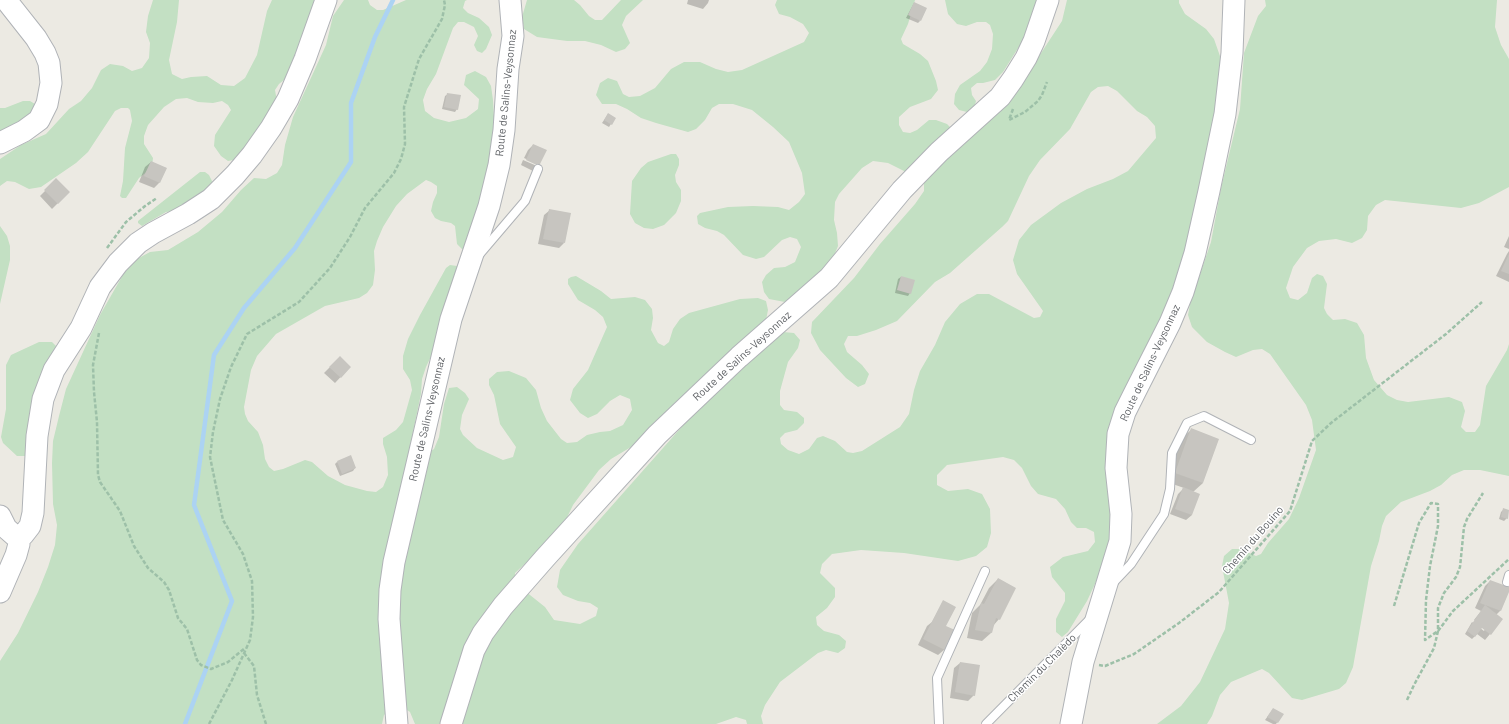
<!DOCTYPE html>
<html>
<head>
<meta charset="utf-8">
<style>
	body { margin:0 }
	canvas { display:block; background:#eceae3 }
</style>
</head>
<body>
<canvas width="1509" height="724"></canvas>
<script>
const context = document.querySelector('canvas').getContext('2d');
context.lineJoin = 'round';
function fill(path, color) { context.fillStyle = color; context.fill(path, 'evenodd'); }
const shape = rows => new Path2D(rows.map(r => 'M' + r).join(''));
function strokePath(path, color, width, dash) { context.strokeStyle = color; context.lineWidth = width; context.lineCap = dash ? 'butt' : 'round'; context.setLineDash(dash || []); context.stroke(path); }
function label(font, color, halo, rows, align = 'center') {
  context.font = font + ' Barlow,sans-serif'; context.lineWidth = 3; context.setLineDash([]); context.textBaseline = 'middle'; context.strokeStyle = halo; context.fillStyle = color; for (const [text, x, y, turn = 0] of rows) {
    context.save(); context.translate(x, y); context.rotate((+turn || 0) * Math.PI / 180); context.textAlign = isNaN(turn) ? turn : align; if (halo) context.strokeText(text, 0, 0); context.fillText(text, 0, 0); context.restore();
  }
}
const green = shape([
	[153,0,179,0,177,22,169,60,172,74,182,79,191,77,207,76,221,85,234,86,245,78,257,55,267,11,272,0,321,0,289,76,279,84,275,90,278,107,239,159,228,161,221,156,214,146,215,135,231,110,228,105,222,101,213,103,198,102,187,98,176,99,164,107,148,125,144,136,144,144,153,158,152,166,149,170,139,178,126,198,122,198,120,196,123,181,125,148,132,121,130,110,128,108,121,108,115,111,88,152,76,163,41,187,29,189,15,182,7,181,0,186,0,159,21,145,46,134,69,109,81,101,92,88,101,70,110,64,123,66,132,71,142,68,149,58,150,43,146,32,148,16],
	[344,0,368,0,370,5,377,10,383,10,406,0,467,0,465,1,463,8,468,13,479,18,489,27,492,35,486,49,482,53,477,51,474,45,478,36,474,27,464,22,458,22,453,28,436,74,427,89,423,100,425,111,434,118,449,122,466,118,478,109,479,99,464,85,466,75,475,71,486,77,491,86,493,100,495,134,492,152,467,251,462,249,457,244,455,226,451,223,441,221,435,218,431,211,433,202,437,193,437,186,431,182,426,180,407,194,396,206,383,227,377,241,374,251,375,270,373,285,367,293,359,298,325,306,276,334,257,356,251,370,244,407,245,414,248,421,258,432,263,445,265,459,269,467,274,471,283,469,305,460,312,462,328,476,345,485,367,491,376,492,383,487,388,475,387,457,383,444,383,438,396,430,403,422,412,390,410,380,403,369,403,356,408,339,420,315,446,268,450,265,457,266,461,272,446,325,426,367,422,379,421,394,410,446,428,453,434,449,439,437,444,404,449,388,457,387,465,393,469,399,462,415,460,429,463,435,477,448,503,460,513,457,516,447,500,424,494,395,489,385,489,379,497,372,509,371,526,378,536,390,541,408,547,421,561,439,567,443,577,442,587,435,600,432,610,431,623,425,632,410,630,399,620,395,610,401,597,414,588,418,580,413,570,400,573,389,588,370,607,327,603,317,595,310,578,300,568,284,568,279,571,277,576,276,601,291,611,299,635,297,645,300,652,309,653,318,651,330,658,343,664,346,669,342,673,329,680,319,689,313,740,299,758,298,766,301,768,310,766,320,636,444,611,459,599,470,573,505,561,530,515,573,515,583,545,607,554,620,580,624,596,616,598,608,590,603,578,601,563,595,557,587,560,570,578,544,694,413,765,346,783,332,794,333,800,340,798,348,788,362,780,391,780,405,784,410,797,412,804,418,804,423,797,430,785,433,780,438,781,444,788,450,799,454,809,449,817,438,823,436,835,441,847,452,853,453,862,451,900,427,909,414,914,390,920,371,935,345,945,322,960,304,977,294,989,294,1034,318,1040,317,1043,311,1017,274,1013,260,1019,240,1031,225,1061,203,1087,189,1113,179,1128,171,1156,138,1155,126,1147,117,1137,111,1117,91,1108,86,1098,87,1091,92,1070,129,1040,160,1029,176,1008,221,1002,227,950,273,935,282,897,321,876,330,857,336,848,336,844,344,847,352,862,365,869,374,865,384,858,387,846,378,820,350,811,333,812,322,854,278,880,244,915,204,924,191,924,184,920,179,888,163,873,161,862,168,839,194,835,202,834,220,837,233,838,246,833,258,801,293,785,302,769,299,764,292,762,282,766,275,774,268,785,267,795,262,801,247,797,239,790,237,782,240,764,257,756,259,743,255,724,235,717,231,705,228,698,224,697,216,700,213,728,207,753,206,778,207,789,210,799,202,805,194,802,173,789,142,773,127,752,110,733,104,719,104,712,108,705,120,696,129,688,132,656,123,641,118,627,109,616,104,602,104,596,95,600,83,608,78,617,81,623,94,629,97,640,96,655,88,671,69,684,62,700,62,716,69,728,72,742,70,804,42,809,33,803,24,790,17,779,14,775,5,777,0,915,0,908,24,901,39,903,44,920,54,928,61,936,81,938,90,931,99,910,107,899,117,899,125,903,132,910,133,917,130,929,120,936,120,947,124,953,130,1028,73,1062,21,1067,0,1179,0,1179,3,1185,14,1206,29,1214,39,1221,59,1221,79,1188,246,1176,282,1116,426,1115,530,1101,571,1087,601,1068,632,1062,637,1056,632,1056,619,1065,601,1065,593,1052,577,1050,567,1063,557,1088,551,1095,542,1094,532,1086,528,1077,528,1071,522,1065,509,1056,499,1038,494,1031,486,1022,468,1014,460,1003,457,947,465,937,475,937,485,948,491,968,489,982,494,990,509,991,533,987,547,976,556,958,561,904,553,861,550,832,554,822,564,820,573,835,588,835,597,827,608,816,617,817,625,824,631,839,635,846,641,845,648,838,653,826,650,818,653,780,682,765,705,761,716,763,724,747,724,746,720,736,717,716,724,415,724,410,712,404,708,389,711,384,715,382,724,0,724,0,661,18,633,38,592,48,567,55,545,57,525,53,504,52,463,53,441,59,416,66,389,100,315,124,273,137,259,150,252,168,250,198,232,222,212,241,190,254,178,266,179,277,173,282,165,285,145,293,117,326,45,333,16],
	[527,0,574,0,580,5,589,16,595,20,602,20,621,0,643,0,626,16,622,25,630,43,625,49,616,52,601,45,585,41,567,41,537,37,524,29,522,17],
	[945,0,1040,0,1025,37,1003,72,995,80,983,83,977,83,971,88,972,95,976,101,974,108,967,112,959,110,954,104,955,94,960,85,980,71,987,62,992,49,993,34,990,25,986,22,977,22,966,26,957,24,948,14],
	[1265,0,1497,0,1495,27,1501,45,1509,59,1509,187,1479,203,1461,208,1385,200,1376,205,1368,216,1367,230,1362,238,1352,243,1336,239,1319,241,1307,248,1293,267,1286,288,1290,298,1298,300,1307,293,1312,278,1317,274,1323,276,1327,284,1324,308,1327,314,1333,320,1345,319,1357,323,1364,335,1366,358,1374,380,1387,395,1397,400,1408,402,1449,397,1462,402,1465,411,1461,427,1466,432,1475,432,1480,425,1486,386,1507,350,1509,344,1509,476,1480,470,1464,470,1452,475,1441,485,1430,491,1401,502,1386,516,1382,526,1379,541,1371,566,1353,667,1346,683,1339,689,1302,700,1292,698,1269,673,1262,669,1231,682,1220,695,1212,716,1207,724,1157,724,1181,706,1200,682,1225,629,1229,603,1222,566,1224,556,1232,549,1240,549,1256,556,1261,554,1268,543,1289,519,1299,498,1316,450,1312,420,1306,405,1270,354,1262,349,1253,350,1236,357,1225,352,1207,342,1192,327,1188,315,1190,304,1211,242,1221,188,1240,109,1244,53,1258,16,1266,6],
	[23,101,30,101,35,104,34,112,0,136,0,108,5,108],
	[671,154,676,154,679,159,679,165,675,175,676,182,681,190,681,201,676,213,664,225,653,229,644,228,635,223,630,214,632,181,641,168,648,162],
	[200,172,205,172,209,175,214,185,174,211,166,212,142,226,138,223,138,221],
	[0,226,7,236,10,246,10,260,0,304],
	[39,342,52,342,56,346,54,354,26,456,17,456,3,443,1,437,6,409,6,365,11,355]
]);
const shadow = shape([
	[688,0,709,0,708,3,703,9,687,4],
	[914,3,920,21,918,23,906,18],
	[448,94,457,109,455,112,442,109,445,96],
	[608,114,611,124,609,127,602,123],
	[533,145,538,165,533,171,521,165,523,160,537,166,537,164,524,158,528,150],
	[151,162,166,168,159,183,154,188,139,182,145,167],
	[56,180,69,192,52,209,40,196],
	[550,210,564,243,559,248,538,244,544,215],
	[1509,236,1509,249,1504,247],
	[1509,251,1509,282,1496,276,1507,254],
	[901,277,910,293,908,296,895,293,898,279],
	[340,357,350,367,335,383,324,373],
	[1191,430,1203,483,1193,492,1192,515,1186,520,1170,514,1178,494,1184,488,1167,482,1182,438],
	[337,462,355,468,353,471,340,476,335,464],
	[1503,510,1507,518,1504,521,1499,519,1501,512],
	[998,579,999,619,993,626,991,633,982,641,967,638,972,613,980,605,989,588],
	[1490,581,1509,589,1500,611,1496,615,1490,634,1485,640,1477,634,1472,639,1465,634,1472,622,1484,631,1485,629,1474,620,1481,611,1475,608,1485,586],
	[943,602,944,626,953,631,944,650,938,655,918,645,927,626,932,622],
	[960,663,974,695,968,701,950,698,954,668],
	[1273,709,1282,714,1276,724,1273,724,1265,720]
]);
const stream = shape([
	[185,724,232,601,194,505,214,355,244,308,295,248,351,162,351,103,375,37,393,0]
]);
const building = shape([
	[914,2,927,8,921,21,908,15],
	[447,93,461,95,458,110,444,107],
	[608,113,616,118,612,125,604,120],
	[533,144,547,150,539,166,526,160],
	[151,161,167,168,160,183,144,176],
	[56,178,70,192,58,204,44,190],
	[549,209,571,213,565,243,543,239],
	[1509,254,1509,274,1501,271],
	[901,276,915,280,911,294,897,290],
	[340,356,351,367,341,378,329,367],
	[1191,428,1219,439,1203,483,1175,473],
	[351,455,356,468,342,474,337,461],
	[1183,487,1200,494,1192,515,1175,509],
	[1503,508,1509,510,1508,519,1501,517],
	[998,578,1016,588,1000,620,996,618,992,633,975,630,981,603,984,604],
	[1490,580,1509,587,1509,592,1501,611,1480,603],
	[943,600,956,607,946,626,955,630,945,650,923,639],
	[1485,605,1503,619,1491,635,1482,628,1475,637,1467,631],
	[960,662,980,665,975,696,955,692],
	[1273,708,1284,714,1278,723,1267,717]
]);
const path = shape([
	[1013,109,1009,120,1025,112,1038,101,1042,95,1047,82],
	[107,248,126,222,145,206,157,198],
	[99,333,93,365,94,392,97,422,98,475,100,482,120,511,134,546,148,568,164,582,169,590,178,618,187,629,197,660,201,665,211,669,228,662,245,648],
	[1394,606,1419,523,1431,503,1438,504,1438,526,1430,566,1426,600,1425,640,1438,631,1453,611,1509,559],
	[244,653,254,666,257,695,266,724],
	[1099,665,1105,666,1134,654,1179,623,1219,592,1290,511,1312,441,1331,423,1446,334,1482,302],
	[1407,700,1414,685,1434,648,1438,631,1438,608,1444,593,1456,577,1460,567,1464,527,1467,519,1483,493],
	[209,724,232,680,250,640,253,617,252,581,243,554,223,520,210,457,213,432,220,399,231,367,247,334,299,302,330,268,350,237,365,208,394,173,401,159,405,144,404,107,419,59,442,19,445,5,444,0]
]);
const service = shape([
	[479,255,525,201,538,169],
	[1507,582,1509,575],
	[1113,583,1131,564,1164,514,1170,489,1172,453,1187,423,1204,416,1251,440],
	[939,724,937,678,985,571],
	[986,724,1090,619]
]);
const tertiary = shape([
	[0,143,24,131,39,120,47,104,51,83,49,63,45,53,36,38,6,0],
	[0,516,6,528,15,536,18,537,23,535,30,526,33,513,37,436,43,399,54,370,81,328,100,287,118,263,138,243,153,233,188,214,211,199,235,175,252,155,271,128,288,99,305,59,326,0],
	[0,592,16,555,19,544,18,537],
	[397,724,389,619,390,590,394,562,451,319,489,206,499,165,504,130,508,69,513,36,510,0],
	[451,724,474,650,483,633,503,606,545,558,657,435,739,357,829,278,902,190,939,152,1000,97,1013,79,1026,58,1034,41,1048,0],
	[1071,724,1083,662,1120,541,1121,514,1116,468,1118,434,1125,412,1135,392,1170,323,1183,292,1195,253,1209,191,1225,114,1232,53,1234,0]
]);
const streetNames = [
	["Route de Salins-Veysonnaz",506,93,-84],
	["Route de Salins-Veysonnaz",742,356,-42],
	["Route de Salins-Veysonnaz",1150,363,-65],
	["Route de Salins-Veysonnaz",427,419,-77],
	["Chemin du Bouino",1253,540,-49],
	["Chemin du Chalèdo",1042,668,-45]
];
fill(green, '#c3e0c3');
fill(shadow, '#0003');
strokePath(stream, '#acd3f3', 4.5);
fill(building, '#c7c5c0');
strokePath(service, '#b0b3b7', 10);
strokePath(tertiary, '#b0b3b7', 23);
strokePath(path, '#9dc0a8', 2.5, [4, 2]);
strokePath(service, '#fff', 8);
strokePath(tertiary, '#fff', 21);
label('11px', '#5b5e62', '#fff', streetNames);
</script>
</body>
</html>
